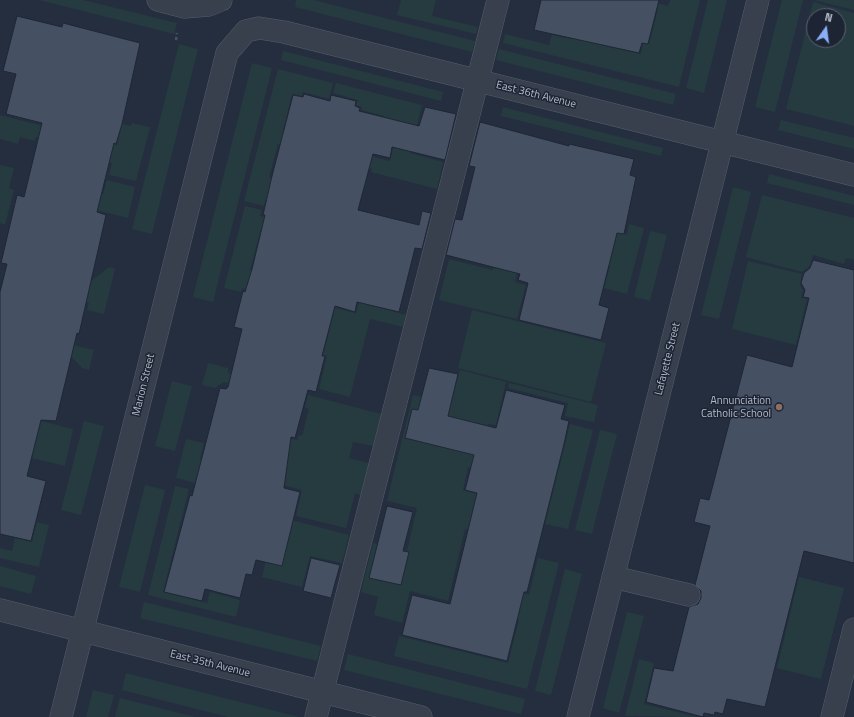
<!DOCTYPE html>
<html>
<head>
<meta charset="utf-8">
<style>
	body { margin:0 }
	#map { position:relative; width:854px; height:717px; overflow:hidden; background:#242e3f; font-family:"Titillium Web",sans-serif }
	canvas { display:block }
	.north { position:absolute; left:806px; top:8px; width:40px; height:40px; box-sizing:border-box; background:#1d2534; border:1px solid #596170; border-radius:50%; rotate:14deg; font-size:11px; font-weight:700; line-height:16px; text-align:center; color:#b4bbc9 }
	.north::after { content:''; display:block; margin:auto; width:14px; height:18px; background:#8aaff9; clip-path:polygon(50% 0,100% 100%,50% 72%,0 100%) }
</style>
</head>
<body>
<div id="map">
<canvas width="854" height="717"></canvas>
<div class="north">N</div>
</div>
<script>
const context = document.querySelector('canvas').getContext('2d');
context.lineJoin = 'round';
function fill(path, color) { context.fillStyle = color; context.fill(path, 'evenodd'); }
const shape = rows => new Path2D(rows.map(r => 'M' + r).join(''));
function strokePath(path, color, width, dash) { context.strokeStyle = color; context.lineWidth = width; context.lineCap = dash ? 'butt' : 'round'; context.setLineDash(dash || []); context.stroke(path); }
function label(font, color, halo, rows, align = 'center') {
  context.font = font + ' "Titillium Web",sans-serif'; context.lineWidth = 3; context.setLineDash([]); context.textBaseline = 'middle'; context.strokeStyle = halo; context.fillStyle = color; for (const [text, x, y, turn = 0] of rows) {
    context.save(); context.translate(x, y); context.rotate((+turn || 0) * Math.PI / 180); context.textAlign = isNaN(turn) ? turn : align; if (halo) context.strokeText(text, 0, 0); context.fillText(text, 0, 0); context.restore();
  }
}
const green = shape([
	[39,0,83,0,177,23,174,34],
	[296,0,314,0,475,41,472,52,295,7],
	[401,0,436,0,432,16,478,27,476,34,397,15],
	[623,0,645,0,668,6,670,0,700,0,679,87,503,43,505,34,549,45,552,35,571,39,573,31,602,45,641,54,643,43,649,44,658,9],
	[708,0,727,0,704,93,686,88],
	[782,0,803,0,775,112,755,107],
	[814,0,854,0,854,10],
	[813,2,854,13,854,126,786,109],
	[814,16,838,16,838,40,814,40],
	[179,44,198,49,152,234,132,229],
	[499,49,676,94,673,105,496,60],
	[283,51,443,92,441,101,281,60],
	[252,63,272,68,213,302,193,297],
	[278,69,333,83,329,99,303,92,302,96,292,94,283,131,293,134,285,145,278,144,269,177,276,179,274,201,266,199,264,206,244,201],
	[336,83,422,105,410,153,443,162,437,189,371,172,372,169,339,160,342,149,390,161,394,144,381,126,384,116,361,110,362,107,356,105,358,100,333,93],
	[503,107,663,148,661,156,501,116],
	[0,115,117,145,122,124,131,126,132,123,150,127,136,181,109,175,112,163,105,161,106,155,36,137,34,141,20,137,18,144,0,139],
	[781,120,854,138,854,149,778,130],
	[0,165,14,168,9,188,14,190,5,225,0,223],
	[769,174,854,196,854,205,767,183],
	[107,180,135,187,128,218,49,198,98,193,103,194],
	[733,187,751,192,719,319,701,315],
	[762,195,854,218,854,260,846,258,844,264,813,255,810,266,802,272,746,257],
	[245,206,262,210,260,216,267,217,264,230,261,229,250,270,255,272,250,290,242,288,241,292,224,288],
	[629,224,644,228,627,294,604,288,610,266,603,264,616,232,627,235],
	[650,231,667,235,650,301,634,297],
	[501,239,524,245,515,282,526,285,517,319,439,300,449,259,493,270],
	[748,261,802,274,800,285,803,290,801,298,807,299,796,345,732,329],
	[6,265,86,285,109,267,115,269,104,314,87,310,89,303,79,300,81,293,4,275],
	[364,284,378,288,373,306,406,315,403,327,370,319,350,397,319,389,327,356,323,355,335,308,356,313],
	[472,310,606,343,591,402,458,368],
	[0,327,94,350,89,370,82,368,69,354],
	[208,363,228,368,228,373,267,383,264,393,223,382,215,388,202,385],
	[460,370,506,382,496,425,488,424,477,469,468,467,463,490,492,498,479,532,465,529,448,601,410,591,402,623,374,615,378,597,361,592,373,543,407,551,417,508,387,501,413,395,451,404],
	[172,381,192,386,175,451,155,446],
	[509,383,598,405,594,422,565,416,568,403,508,388],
	[308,395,381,414,373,446,353,442,349,458,369,463,361,495,355,493,346,528,296,516,302,490,256,478,213,419,297,440,299,435,302,436,309,409,305,408],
	[41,421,73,429,65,466,32,458],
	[84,421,104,426,81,515,61,510],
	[570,424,593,430,568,529,545,524],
	[600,430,617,434,592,534,575,530],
	[186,439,204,443,200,459,229,466,223,490,176,478],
	[145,485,165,490,140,592,119,587],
	[175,486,189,489,163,592,207,603,210,592,240,600,236,617,148,595],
	[245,508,349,535,342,563,310,556,302,587,262,577,269,547],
	[37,522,49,525,39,567,0,558,0,548,12,551,15,538,32,542],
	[538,558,559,563,527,689,394,656,399,636,508,663,519,620,450,603,523,593,529,595],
	[0,566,36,576,31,594,0,586],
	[565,569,582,574,551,695,535,691],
	[799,577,844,588,821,679,777,668],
	[144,602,321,646,317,661,140,618],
	[627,612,644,616,619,713,603,708],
	[348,654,525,699,521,714,344,670],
	[639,659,654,663,644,704,697,717,625,716],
	[126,673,299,717,228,717,122,690],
	[93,690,114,695,108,717,86,717],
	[120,698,195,717,115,717]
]);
const building = shape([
	[541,0,659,0,648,44,642,43,639,53,534,30,541,0],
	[17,16,62,27,63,23,140,43,122,124,116,144,114,143,97,212,106,215,79,334,77,333,56,421,41,420,27,476,46,481,31,541,0,534,0,292,7,264,1,263,17,195,24,197,42,123,6,114,16,74,3,71,17,16],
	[304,94,330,101,331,95,356,101,355,106,360,108,359,111,419,126,425,107,456,114,445,160,392,147,390,158,373,154,358,210,419,225,422,211,431,213,422,249,415,248,399,312,357,302,355,312,335,306,322,356,325,356,316,392,308,390,295,438,291,437,284,488,300,492,282,566,256,560,252,575,246,574,240,598,205,589,202,601,164,592,182,525,190,495,192,496,220,388,226,389,228,387,242,329,234,327,243,291,245,292,252,269,265,215,263,215,272,176,293,95,303,97,304,94],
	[480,122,569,146,569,144,634,159,630,175,636,177,624,234,617,233,599,305,609,308,601,340,519,320,528,283,518,280,520,274,446,255,455,219,462,220,475,167,469,166,480,122],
	[813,260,854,270,854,563,804,551,765,707,727,699,723,714,715,712,714,715,704,713,703,717,646,702,654,668,673,671,689,607,698,604,701,598,701,591,695,585,710,526,694,522,700,498,709,500,747,355,792,367,809,298,803,297,805,290,801,283,804,273,810,268,813,260],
	[429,368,458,374,448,416,496,428,506,390,565,405,561,419,569,421,564,444,527,592,524,592,507,661,402,635,412,595,450,604,477,493,465,490,474,455,405,438,412,409,418,410,429,368],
	[387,506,413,512,403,551,409,552,401,585,369,578,387,506],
	[311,558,340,565,331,598,303,591,311,558]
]);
const path = shape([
	[176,40,177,33]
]);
const minor = shape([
	[158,0,185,7,209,5,221,0],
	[613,577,689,595],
	[0,610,421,717],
	[61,717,227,53,246,31,259,28,284,32,854,175],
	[316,717,498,0],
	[578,717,758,0],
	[832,717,854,629]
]);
const markers = [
	[779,407,4,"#8d6e63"]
];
const streetNames = [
	["East 36th Avenue",536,95,14],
	["Lafayette Street",668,359,-76],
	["Marion Street",144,385,-76],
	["East 35th Avenue",210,664,14]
];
const poiNames = [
	["Annunciation",771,401],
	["Catholic School",771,414]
];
fill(green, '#263b40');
fill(building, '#455063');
strokePath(building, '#1f2736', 1);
strokePath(minor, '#565e6c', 23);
strokePath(path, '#44585c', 2.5, [3, 3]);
strokePath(minor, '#38404e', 22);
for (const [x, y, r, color] of markers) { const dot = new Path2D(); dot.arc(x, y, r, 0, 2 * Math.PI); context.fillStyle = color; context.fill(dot); strokePath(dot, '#1d2534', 1.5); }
label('11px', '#b4bbc9', '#1d2534', streetNames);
label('11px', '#b4bbc9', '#1d2534', poiNames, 'right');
</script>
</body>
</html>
